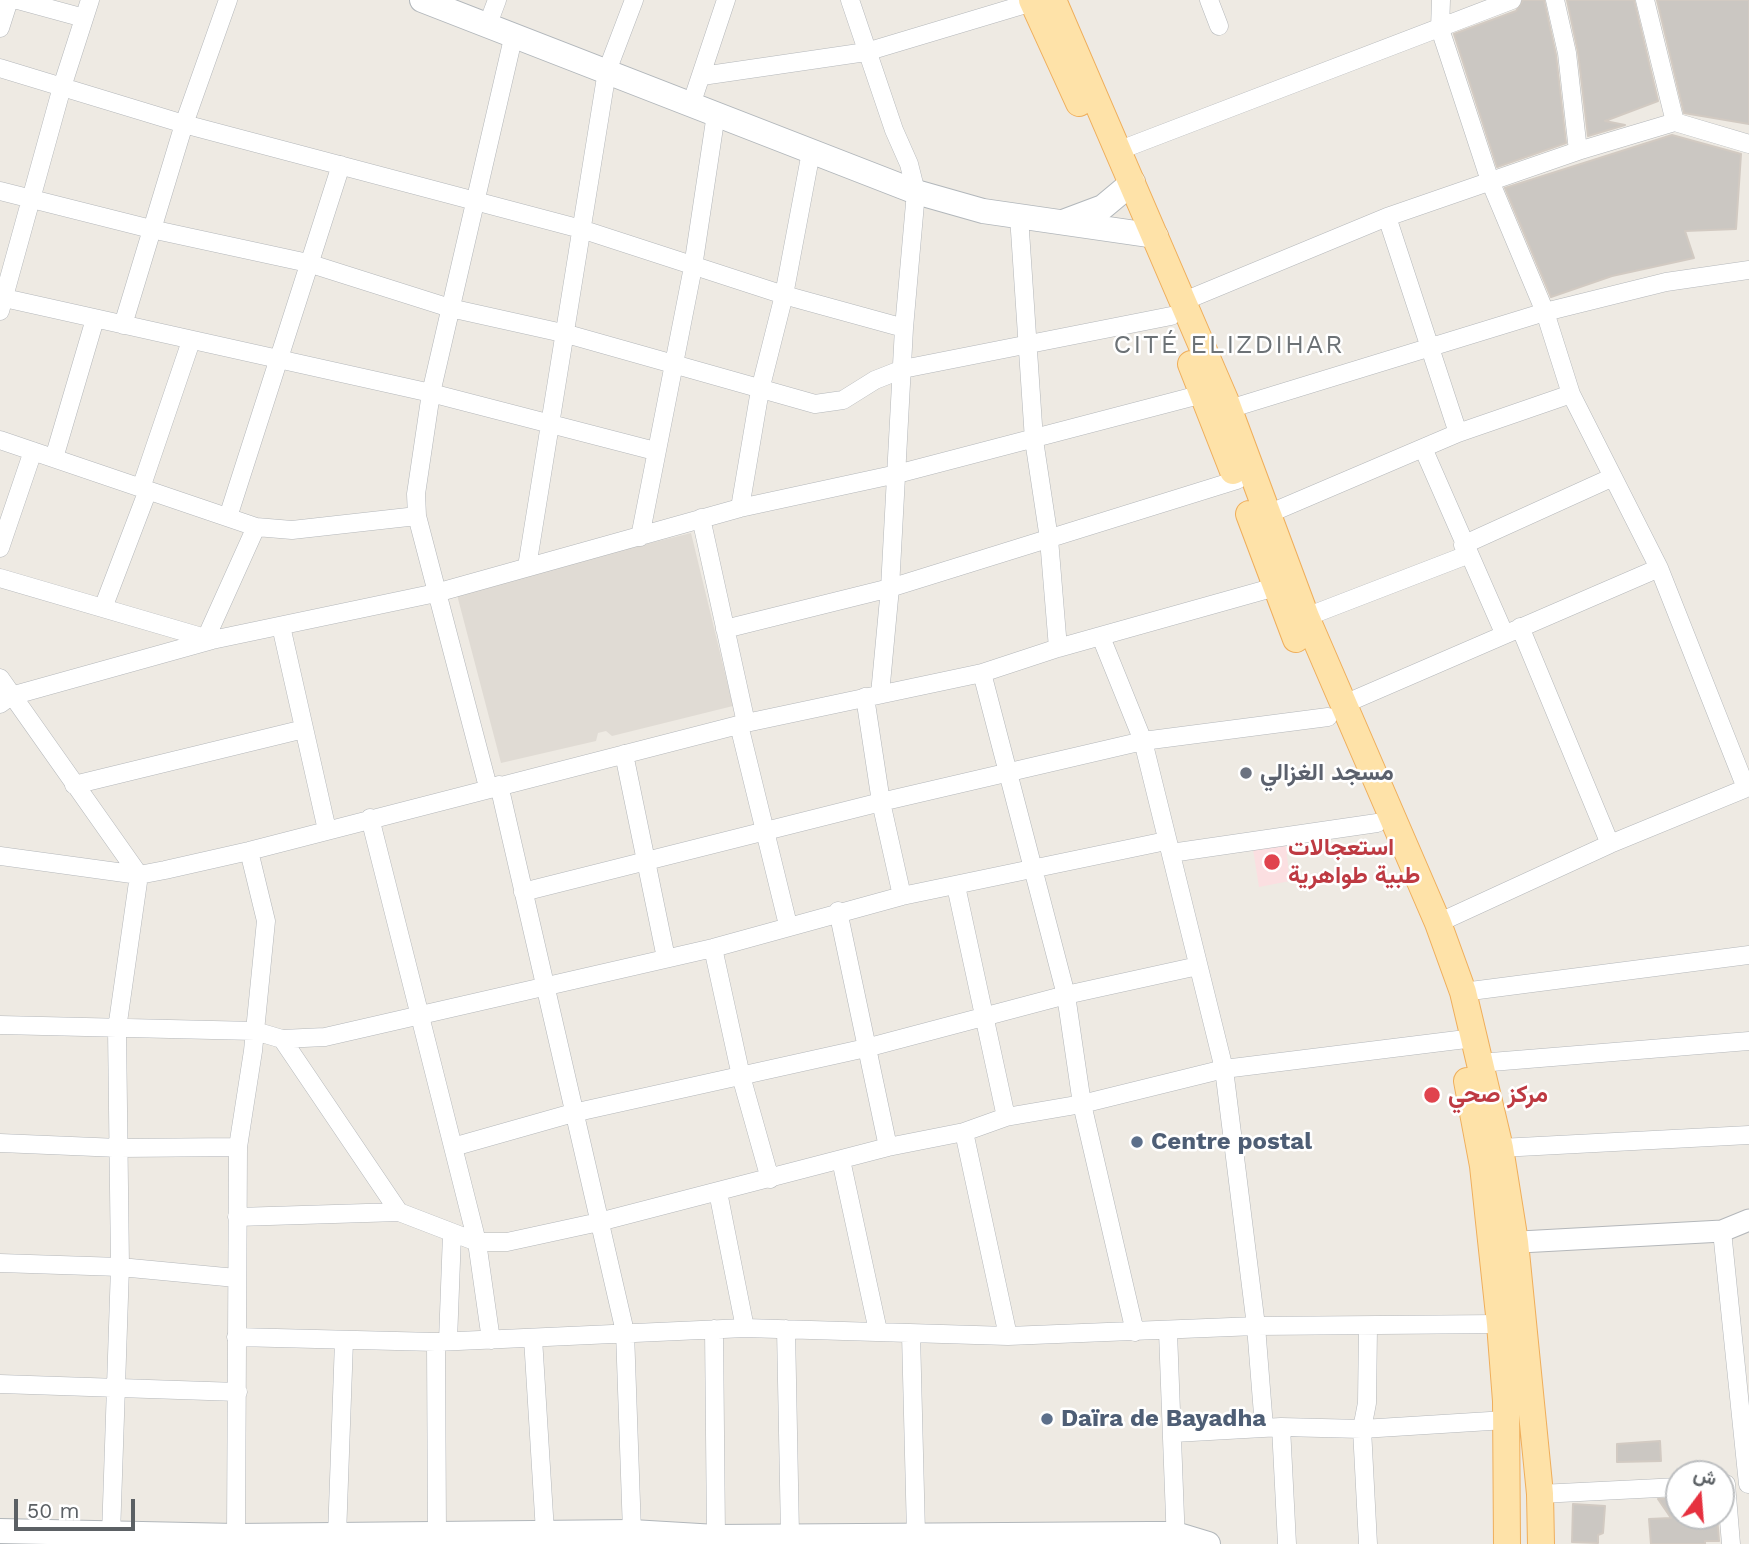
<!DOCTYPE html>
<html>
<head>
<meta charset="utf-8">
<style>
	body { margin:0 }
	#map { position:relative; width:1749px; height:1544px; overflow:hidden; background:#eeeae3; font-family:"Work Sans",Vazirmatn,sans-serif }
	canvas { display:block }
	.north { position:absolute; left:1665px; top:1460px; width:70px; height:70px; box-sizing:border-box; background:#fff; border:2px solid #bdbfc1; border-radius:50%; rotate:16deg; font-size:19px; font-weight:700; line-height:28px; text-align:center; color:#5b6064 }
	.north::after { content:''; display:block; margin:auto; width:24px; height:32px; background:#e6313f; clip-path:polygon(50% 0,100% 100%,50% 72%,0 100%) }
	.scale { position:absolute; left:14px; top:1499px; width:121px; height:32px; box-sizing:border-box; border:4px solid #5b6064; border-top:0; padding-left:9px; font-size:21px; line-height:24px; white-space:nowrap; color:#5b6064; -webkit-text-stroke:5px #fff; paint-order:stroke }
</style>
</head>
<body>
<div id="map">
<canvas width="1749" height="1544"></canvas>
<div class="north">ش</div>
<div class="scale">50 m</div>
</div>
<script>
const context = document.querySelector('canvas').getContext('2d');
context.lineJoin = 'round';
function fill(path, color) { context.fillStyle = color; context.fill(path, 'evenodd'); }
const shape = rows => new Path2D(rows.map(r => 'M' + r).join(''));
function strokePath(path, color, width, dash) { context.strokeStyle = color; context.lineWidth = width; context.lineCap = dash ? 'butt' : 'round'; context.setLineDash(dash || []); context.stroke(path); }
function label(font, color, halo, rows, align = 'center') {
  context.font = font + ' "Work Sans",Vazirmatn,sans-serif'; context.lineWidth = 5; context.setLineDash([]); context.textBaseline = 'middle'; context.strokeStyle = halo; context.fillStyle = color; for (const [text, x, y, turn = 0] of rows) {
    context.save(); context.translate(x, y); context.rotate((+turn || 0) * Math.PI / 180); context.textAlign = isNaN(turn) ? turn : align; if (halo) context.strokeText(text, 0, 0); context.fillText(text, 0, 0); context.restore();
  }
}
const education = shape([
	[691,533,733,706,612,736,606,731,598,733,596,741,501,763,456,591]
]);
const medical = shape([
	[1285,839,1290,881,1259,887,1252,843]
]);
const building = shape([
	[1523,0,1544,0,1556,55,1566,143,1497,167,1454,34,1516,11,1523,0],
	[1567,0,1634,0,1658,101,1605,121,1625,125,1588,136,1578,52,1567,0],
	[1657,0,1749,0,1749,124,1684,113,1657,0],
	[1672,135,1741,154,1736,229,1685,231,1694,258,1612,276,1551,297,1505,188,1672,135],
	[1660,1441,1661,1461,1617,1462,1617,1444,1660,1441],
	[1679,1498,1679,1516,1717,1516,1719,1541,1705,1541,1705,1544,1651,1544,1649,1519,1671,1518,1658,1499,1679,1498],
	[1573,1504,1605,1506,1603,1533,1598,1535,1598,1543,1572,1542,1573,1504]
]);
const minor = shape([
	[18,0,84,18],
	[850,0,894,130,909,164,916,192,904,328,890,588,880,694],
	[1209,0,1219,26],
	[1441,0,1440,29,1448,53,1490,181,1545,312,1571,394,1659,568,1746,788],
	[1555,0,1567,53,1578,151],
	[1645,0,1675,122],
	[488,24,497,0],
	[0,28,9,0],
	[0,68,184,124,581,229,784,295,904,328],
	[702,76,866,52,1033,2],
	[691,105,726,0],
	[1120,150,1512,0],
	[0,191,151,229,308,263,450,308,567,334,815,404,843,400,875,380,903,369,1171,316],
	[1019,216,1034,440,1049,539,1058,648],
	[1387,217,1458,433],
	[0,297,431,393,655,451],
	[1184,301,1387,217,1578,151,1675,122,1749,144],
	[0,311,62,87,90,0],
	[123,325,184,124,228,0],
	[1229,409,1545,312,1666,282,1749,270],
	[0,440,256,527,292,530,417,516],
	[1423,448,1504,633],
	[54,458,95,319],
	[141,488,191,341],
	[740,508,760,390,784,295,811,152],
	[1268,514,1458,433,1571,394],
	[228,517,341,165],
	[701,518,746,723],
	[640,537,693,267,716,114],
	[1463,545,1613,477],
	[0,548,33,451],
	[527,567,607,71,634,0],
	[0,578,212,640],
	[103,608,148,490],
	[1306,617,1467,555],
	[281,626,327,830],
	[1520,627,1610,844],
	[725,629,890,588,1237,480],
	[1101,637,1143,741,1224,1069,1256,1326,1264,1427],
	[206,638,256,527],
	[982,673,1066,995,1082,1104,1135,1332],
	[0,678,139,875,117,1029,120,1267,111,1535],
	[865,697,881,802,902,896],
	[0,704,11,696,212,640,436,593,740,508,897,474,1203,394],
	[1342,705,1659,568],
	[739,725,788,925],
	[624,754,666,958],
	[74,785,304,729],
	[499,785,625,1332,632,1532],
	[488,787,417,516,416,494,431,393,514,34],
	[370,818,477,1242,491,1340],
	[1171,853,1377,823],
	[0,856,139,875,165,870,249,851,746,723,982,673,1058,648,1286,584],
	[956,886,1006,1117],
	[523,892,881,802,1143,741,1328,717],
	[838,911,888,1147],
	[1438,923,1610,844,1749,787],
	[713,948,741,1076,770,1179],
	[1463,992,1749,955],
	[0,1025,255,1031,282,1039,325,1037,713,948,902,896,1166,841],
	[282,1039,399,1212],
	[1479,1063,1749,1041],
	[964,1132,1008,1336],
	[0,1143,119,1148,238,1147],
	[453,1147,573,1113,866,1048,1066,995,1198,966],
	[1500,1148,1749,1135],
	[841,1160,878,1331],
	[718,1192,745,1328],
	[237,1217,399,1212,477,1242,507,1242,599,1222,888,1147,964,1132,1006,1117,1082,1104,1224,1069,1474,1038],
	[1722,1231,1748,1484],
	[0,1263,120,1267,236,1278],
	[1368,1328,1367,1403,1362,1429,1368,1544],
	[714,1329,716,1537],
	[786,1329,790,1535],
	[1168,1332,1176,1544],
	[911,1334,916,1534],
	[236,1337,436,1342,745,1328,1008,1336,1256,1326,1500,1324],
	[533,1338,545,1532],
	[448,1341,452,1234],
	[436,1342,437,1535],
	[0,1384,238,1392],
	[1281,1427,1287,1544],
	[1174,1433,1281,1427,1362,1429,1506,1420],
	[1726,1484,1731,1544],
	[1540,1494,1679,1487],
	[236,1536,238,1147,253,1051,266,921,249,851],
	[337,1536,344,1341]
]);
const tertiary = shape([
	[1502,1243,1722,1231,1749,1220]
]);
const secondary = shape([
	[422,0,916,192,983,211,1156,236],
	[1063,222,1103,207,1133,182],
	[0,1531,236,1536,632,1532,716,1537,1150,1534,1175,1534,1208,1544]
]);
const primary = shape([
	[1032,0,1079,103],
	[1053,0,1226,402,1306,617,1438,923,1463,992,1500,1148,1515,1242,1540,1494,1541,1544],
	[1191,364,1233,471],
	[1249,514,1296,639],
	[1467,1081,1483,1166,1500,1324,1506,1401,1507,1544]
]);
const markers = [
	[1246,773,7,"#6b7280"],
	[1272,862,9,"#e0444e"],
	[1432,1095,9,"#e0444e"],
	[1137,1142,7,"#5c6f8a"],
	[1047,1419,7,"#5c6f8a"]
];
const worshipNames = [
	["مسجد الغزالي",1260,773]
];
const healthNames = [
	["استعجالات",1288,848],
	["طبية طواهرية",1288,876],
	["مركز صحي",1448,1095]
];
const serviceNames = [
	["Centre postal",1151,1142],
	["Daïra de Bayadha",1061,1419]
];
const neighbourhoodNames = [
	["CITÉ ELIZDIHAR",1229,345]
];
fill(education, '#e0dbd4');
fill(medical, '#fbdfe1');
fill(building, '#cbc7c2');
strokePath(building, '#d2cac2', 2);
strokePath(minor, '#b4b7ba', 19);
strokePath(tertiary, '#b4b7ba', 23);
strokePath(secondary, '#b2b7bb', 26);
strokePath(primary, '#efae5b', 28);
strokePath(minor, '#fff', 18);
strokePath(tertiary, '#fff', 21);
strokePath(secondary, '#fff', 24);
strokePath(primary, '#fee2a8', 26);
for (const [x, y, r, color] of markers) { const dot = new Path2D(); dot.arc(x, y, r, 0, 2 * Math.PI); context.fillStyle = color; context.fill(dot); strokePath(dot, '#fff', 2.5); }
label('bold 24px', '#5b616d', '#fff', worshipNames, 'left');
label('bold 24px', '#be3a42', '#fff', healthNames, 'left');
label('bold 24px', '#4e5e75', '#fff', serviceNames, 'left');
context.letterSpacing = '2px';
label('26px', '#6c7276', '#fff', neighbourhoodNames);
context.letterSpacing = '0px';
</script>
</body>
</html>
